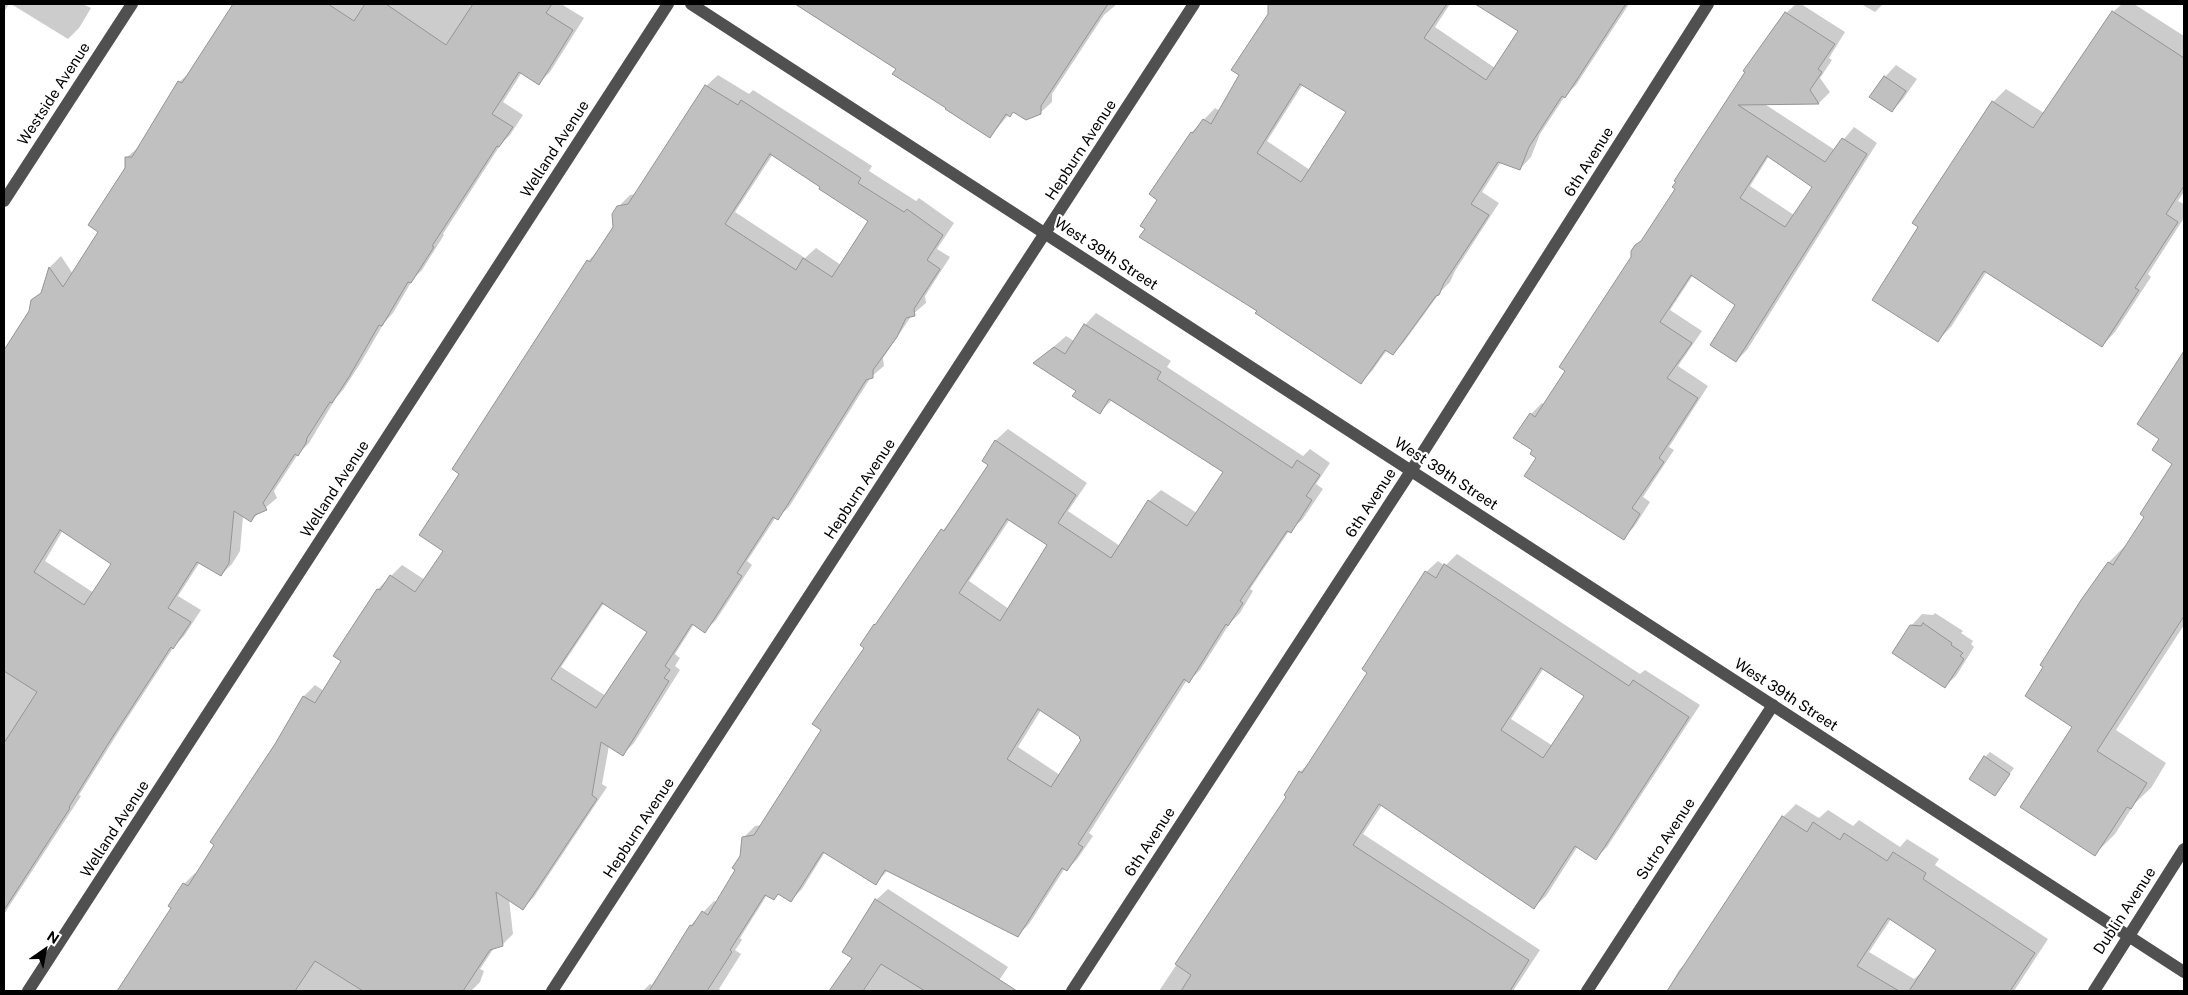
<!DOCTYPE html>
<html>
<head>
<meta charset="utf-8">
<style>
	body { margin:0 }
	#map { position:relative; width:2188px; height:995px; overflow:hidden; background:#fff; font-family:"Public Sans",sans-serif }
	canvas { display:block }
	.frame { position:absolute; inset:0; border:5px solid #000; pointer-events:none }
	.north { position:absolute; left:20px; top:925px; width:50px; height:50px; -webkit-text-stroke:4px #fff; paint-order:stroke; rotate:33deg; font-size:14px; font-weight:700; line-height:20px; text-align:center; color:#000 }
	.north::after { content:''; display:block; margin:auto; width:18px; height:22px; background:#000; clip-path:polygon(50% 0,100% 100%,50% 72%,0 100%) }
</style>
</head>
<body>
<div id="map">
<canvas width="2188" height="995"></canvas>
<div class="frame"></div>
<div class="north">N</div>
</div>
<script>
const context = document.querySelector('canvas').getContext('2d');
context.lineJoin = 'round';
function fill(path, color) { context.fillStyle = color; context.fill(path, 'evenodd'); }
const shape = rows => new Path2D(rows.map(r => 'M' + r).join(''));
function strokePath(path, color, width, dash) { context.strokeStyle = color; context.lineWidth = width; context.lineCap = dash ? 'butt' : 'round'; context.setLineDash(dash || []); context.stroke(path); }
function label(font, color, halo, rows, align = 'center') {
  context.font = font + ' "Public Sans",sans-serif'; context.lineWidth = 4.5; context.setLineDash([]); context.textBaseline = 'middle'; context.strokeStyle = halo; context.fillStyle = color; for (const [text, x, y, turn = 0] of rows) {
    context.save(); context.translate(x, y); context.rotate((+turn || 0) * Math.PI / 180); context.textAlign = isNaN(turn) ? turn : align; if (halo) context.strokeText(text, 0, 0); context.fillText(text, 0, 0); context.restore();
  }
}
const shadow = shape([
	[4,4,9,4,4,12],
	[11,4,83,4,91,8,79,28,68,39],
	[261,4,561,4,584,18,550,72,539,83,522,72,503,102,523,115,510,135,501,144,443,234,444,235,422,270,413,279,393,313,384,323,360,364,343,390,336,398,309,443,298,454,274,491,277,498,251,520,243,516,240,551,232,564,221,575,200,562,178,596,201,610,184,636,175,645,119,731,79,795,81,796,4,914,4,355,30,312,32,301,44,290,50,267,61,256,73,274,100,232,126,168,126,158,140,146,179,82,248,23],
	[63,530,113,564,94,593,45,561],
	[795,4,1117,4,1104,15,1052,94,1052,102,1040,113,1014,111,1009,114,990,137,897,69],
	[1271,4,1450,4,1435,27,1495,68,1519,31,1478,4,1629,4,1576,85,1565,96,1540,134,1531,157,1520,169,1501,162,1482,192,1499,203,1455,271,1450,282,1441,291,1404,342,1393,354,1387,350,1372,371,1361,382,1146,228,1159,199,1151,194,1192,132,1215,108,1220,111,1240,75,1269,14],
	[1303,84,1347,112,1310,170,1267,141],
	[1796,4,1801,4,1845,32,1829,58,1832,60,1820,78,1830,92,1819,103,1763,103,1835,150,1854,127,1877,143,1747,350,1736,361,1737,305,1693,275,1670,310,1702,331,1678,366,1708,386,1669,447,1674,450,1643,497,1650,502,1634,527,1623,538,1538,458,1534,450,1531,414,1542,403,1545,405,1567,370,1632,257,1636,246,1647,235,1786,13],
	[1769,156,1814,186,1794,215,1750,186],
	[1861,4,1883,4,1875,12],
	[2122,4,2134,4,2184,36,2184,192,2178,201,2184,204,2184,218,2148,274,2151,277,2115,332,2102,346,1987,271,1951,327,1938,340,1920,227,1993,102,2006,89,2044,113,2113,12],
	[1896,65,1917,79,1903,99,1892,111,1885,77],
	[718,75,749,94,753,90,872,166,869,171,916,201,919,198,954,223,937,249,950,257,925,296,926,303,912,315,883,358,884,366,871,377,789,507,777,518,776,517,747,561,752,565,716,620,705,631,694,624,675,654,680,658,675,666,680,670,634,743,623,754,609,746,602,784,607,787,534,897,523,908,509,899,513,934,502,945,494,948,480,969,484,971,480,982,471,991,118,991,173,907,184,884,195,873,197,874,304,696,315,685,324,691,343,661,335,656,378,589,402,565,425,580,445,551,461,473,588,261,599,250,615,227,618,207,630,195,636,194,706,86],
	[773,154,822,186,870,221,841,265,816,248,805,258,735,212],
	[604,603,648,632,606,696,561,667],
	[1096,313,1171,361,1167,367,1303,456,1310,449,1330,463,1316,484,1323,489,1302,520,1289,531,1250,589,1253,591,1240,613,1230,623,1200,670,1189,681,1187,680,1089,833,1093,836,1078,858,1067,870,1065,868,1029,924,1018,935,888,870,875,884,825,852,802,889,791,900,779,893,767,895,740,938,742,940,735,950,741,954,719,989,722,991,643,991,650,984,652,985,691,925,714,901,717,902,737,869,741,856,743,838,755,826,762,825,823,730,865,647,861,645,990,465,983,460,996,440,1008,429,1087,483,1068,511,1120,546,1149,501,1161,490,1197,513,1224,472,1112,400,1099,413,1078,390,1035,363,1066,336,1074,341,1085,325],
	[1010,519,1049,545,1009,609,969,581],
	[1041,710,1082,736,1083,739,1060,775,1018,747],
	[2184,354,2184,625,2116,730,2166,763,2151,788,2135,803,2115,834,2095,854,2074,726,2083,601,2109,562,2127,544,2145,516,2174,463,2161,438,2139,424],
	[1457,554,1640,674,1645,670,1700,705,1607,847,1596,858,1578,846,1546,896,1534,907,1382,805,1363,834,1540,950,1513,991,1159,991,1288,797,1285,795,1300,772,1311,761,1369,672,1426,572,1438,561,1445,566],
	[1544,668,1586,695,1553,746,1511,719],
	[1935,613,1963,631,1961,633,1973,641,1971,644,1974,647,1956,676,1944,687,1911,626,1922,614,1933,615],
	[1990,752,2014,768,1995,794,1985,757],
	[1796,804,1819,818,1828,810,1853,826,1859,820,1900,847,1907,839,1939,859,1935,865,2048,939,2014,991,1667,991,1679,970,1686,963,1783,817],
	[1891,919,1938,949,1924,970,1914,979,1869,952],
	[888,889,1008,967,992,991,845,991,835,985,854,957,876,900]
]);
const building = shape([
	[233,4,328,4,354,21,365,4,386,4,446,45,473,4,552,4,546,13,573,30,539,85,519,72,492,114,513,127,499,147,497,146,432,246,434,247,411,283,408,282,382,326,379,325,349,377,332,403,330,402,307,438,306,443,298,456,295,454,263,503,267,510,255,515,251,522,234,511,229,563,221,576,197,562,168,608,191,622,173,649,171,647,108,744,69,807,70,808,4,910,4,743,37,692,4,671,4,350,29,311,31,300,41,293,49,267,63,287,98,232,88,225,125,168,125,157,132,157,178,81,182,83,233,4],
	[60,530,111,564,84,605,34,572,60,530],
	[795,4,1108,4,1041,106,1041,114,1026,120,1013,112,1010,117,1006,114,990,138,945,109,946,108,892,74,896,69,795,4],
	[1268,4,1447,4,1424,38,1486,80,1518,31,1475,4,1626,4,1565,98,1562,96,1529,147,1520,170,1498,162,1471,204,1489,215,1444,283,1439,295,1436,296,1393,355,1385,350,1361,384,1255,313,1257,311,1139,237,1145,229,1140,226,1157,200,1149,194,1191,132,1193,133,1203,119,1211,124,1239,75,1231,70,1268,14,1268,4],
	[1300,84,1346,112,1301,182,1257,153,1300,84],
	[2112,11,2184,58,2184,186,2166,214,2178,222,2135,288,2139,290,2102,347,1984,271,1938,342,1872,300,1918,227,1912,223,1992,101,2033,128,2112,11],
	[1785,12,1835,44,1818,69,1822,72,1810,90,1819,104,1738,105,1825,162,1842,138,1867,154,1736,362,1710,345,1735,305,1691,275,1660,322,1692,343,1667,378,1698,398,1659,458,1664,462,1632,508,1640,514,1624,540,1524,476,1536,458,1530,454,1532,450,1513,438,1530,413,1535,417,1565,371,1559,367,1631,257,1631,251,1635,245,1641,241,1675,189,1672,187,1676,182,1674,181,1745,72,1743,71,1785,12],
	[1767,156,1812,187,1785,227,1740,198,1767,156],
	[1884,76,1906,91,1892,112,1869,97,1884,76],
	[705,85,738,105,741,100,861,178,858,183,904,212,907,209,943,235,927,260,940,269,914,309,915,316,906,318,897,337,873,370,873,378,866,380,778,520,773,517,737,573,742,576,705,633,692,624,665,666,670,670,664,678,669,681,623,756,601,742,592,795,597,799,523,910,496,892,503,946,490,950,463,991,363,991,315,961,295,991,117,991,171,908,168,906,183,883,188,886,214,845,210,842,275,744,303,696,315,703,341,661,333,656,377,589,380,590,390,575,415,592,443,551,419,535,459,474,452,469,587,260,590,262,613,227,612,214,617,206,628,204,705,85],
	[770,154,820,187,819,189,868,221,832,277,803,258,796,270,725,224,770,154],
	[602,603,647,632,596,708,551,679,602,603],
	[1084,324,1161,372,1157,379,1292,468,1297,460,1320,475,1306,496,1312,500,1291,533,1287,531,1240,601,1243,603,1228,626,1226,624,1189,683,1184,679,1078,844,1083,847,1067,871,1062,868,1018,937,885,870,876,885,823,852,791,902,778,894,774,900,765,895,730,950,732,952,707,991,649,991,690,925,692,926,702,911,708,915,735,870,732,868,740,856,742,837,754,835,821,730,812,724,864,648,860,645,874,624,875,625,941,529,944,531,988,465,982,461,995,440,1076,495,1058,523,1111,558,1148,500,1187,526,1223,472,1109,399,1100,414,1072,396,1076,391,1033,363,1054,347,1065,354,1084,324],
	[1007,519,1047,545,1000,621,959,593,1007,519],
	[1038,709,1080,737,1079,738,1081,740,1051,787,1007,759,1038,709],
	[2184,351,2184,616,2097,751,2147,783,2131,809,2127,807,2095,856,2020,807,2072,727,2025,696,2043,667,2040,665,2081,600,2108,562,2113,565,2144,517,2140,514,2172,464,2152,450,2159,439,2137,424,2184,351],
	[1444,564,1629,686,1633,680,1689,717,1596,860,1575,846,1534,909,1379,804,1353,845,1529,960,1510,991,1181,991,1191,975,1175,964,1286,797,1284,795,1299,771,1302,773,1367,673,1362,669,1425,571,1436,578,1444,564],
	[1541,668,1584,696,1543,758,1501,730,1541,668],
	[1923,623,1952,643,1951,645,1963,653,1960,656,1964,659,1945,688,1892,653,1910,625,1921,626,1923,623],
	[1984,756,2010,774,1995,796,1969,779,1984,756],
	[1782,816,1807,832,1813,822,1840,840,1844,833,1887,861,1893,852,1926,873,1923,879,2035,953,2010,991,1909,991,1936,950,1888,918,1857,966,1899,991,1667,991,1782,816],
	[875,899,1017,991,925,991,881,964,863,991,829,991,852,958,842,952,875,899]
]);
const minor = shape([
	[691,4,2184,972],
	[4,201,132,4],
	[28,991,668,4],
	[552,991,1194,4],
	[1072,991,1411,471,1708,4],
	[1587,991,1773,705],
	[2094,991,2184,849]
]);
const streetNames = [
	["Westside Avenue",54,94,-57],
	["Welland Avenue",555,149,-57],
	["Hepburn Avenue",1081,150,-57],
	["6th Avenue",1589,162,-58],
	["West 39th Street",1106,254,33],
	["West 39th Street",1446,474,33],
	["Welland Avenue",335,489,-57],
	["Hepburn Avenue",860,489,-57],
	["6th Avenue",1371,503,-57],
	["West 39th Street",1786,695,33],
	["Hepburn Avenue",639,828,-57],
	["Welland Avenue",115,829,-57],
	["Sutro Avenue",1666,839,-57],
	["6th Avenue",1150,842,-57],
	["Dublin Avenue",2125,911,-57]
];
fill(shadow, '#0003');
fill(building, '#c0c0c0');
strokePath(building, '#949494', 1);
strokePath(minor, '#505050', 12);
label('15px', '#000', '#fff', streetNames);
</script>
</body>
</html>
